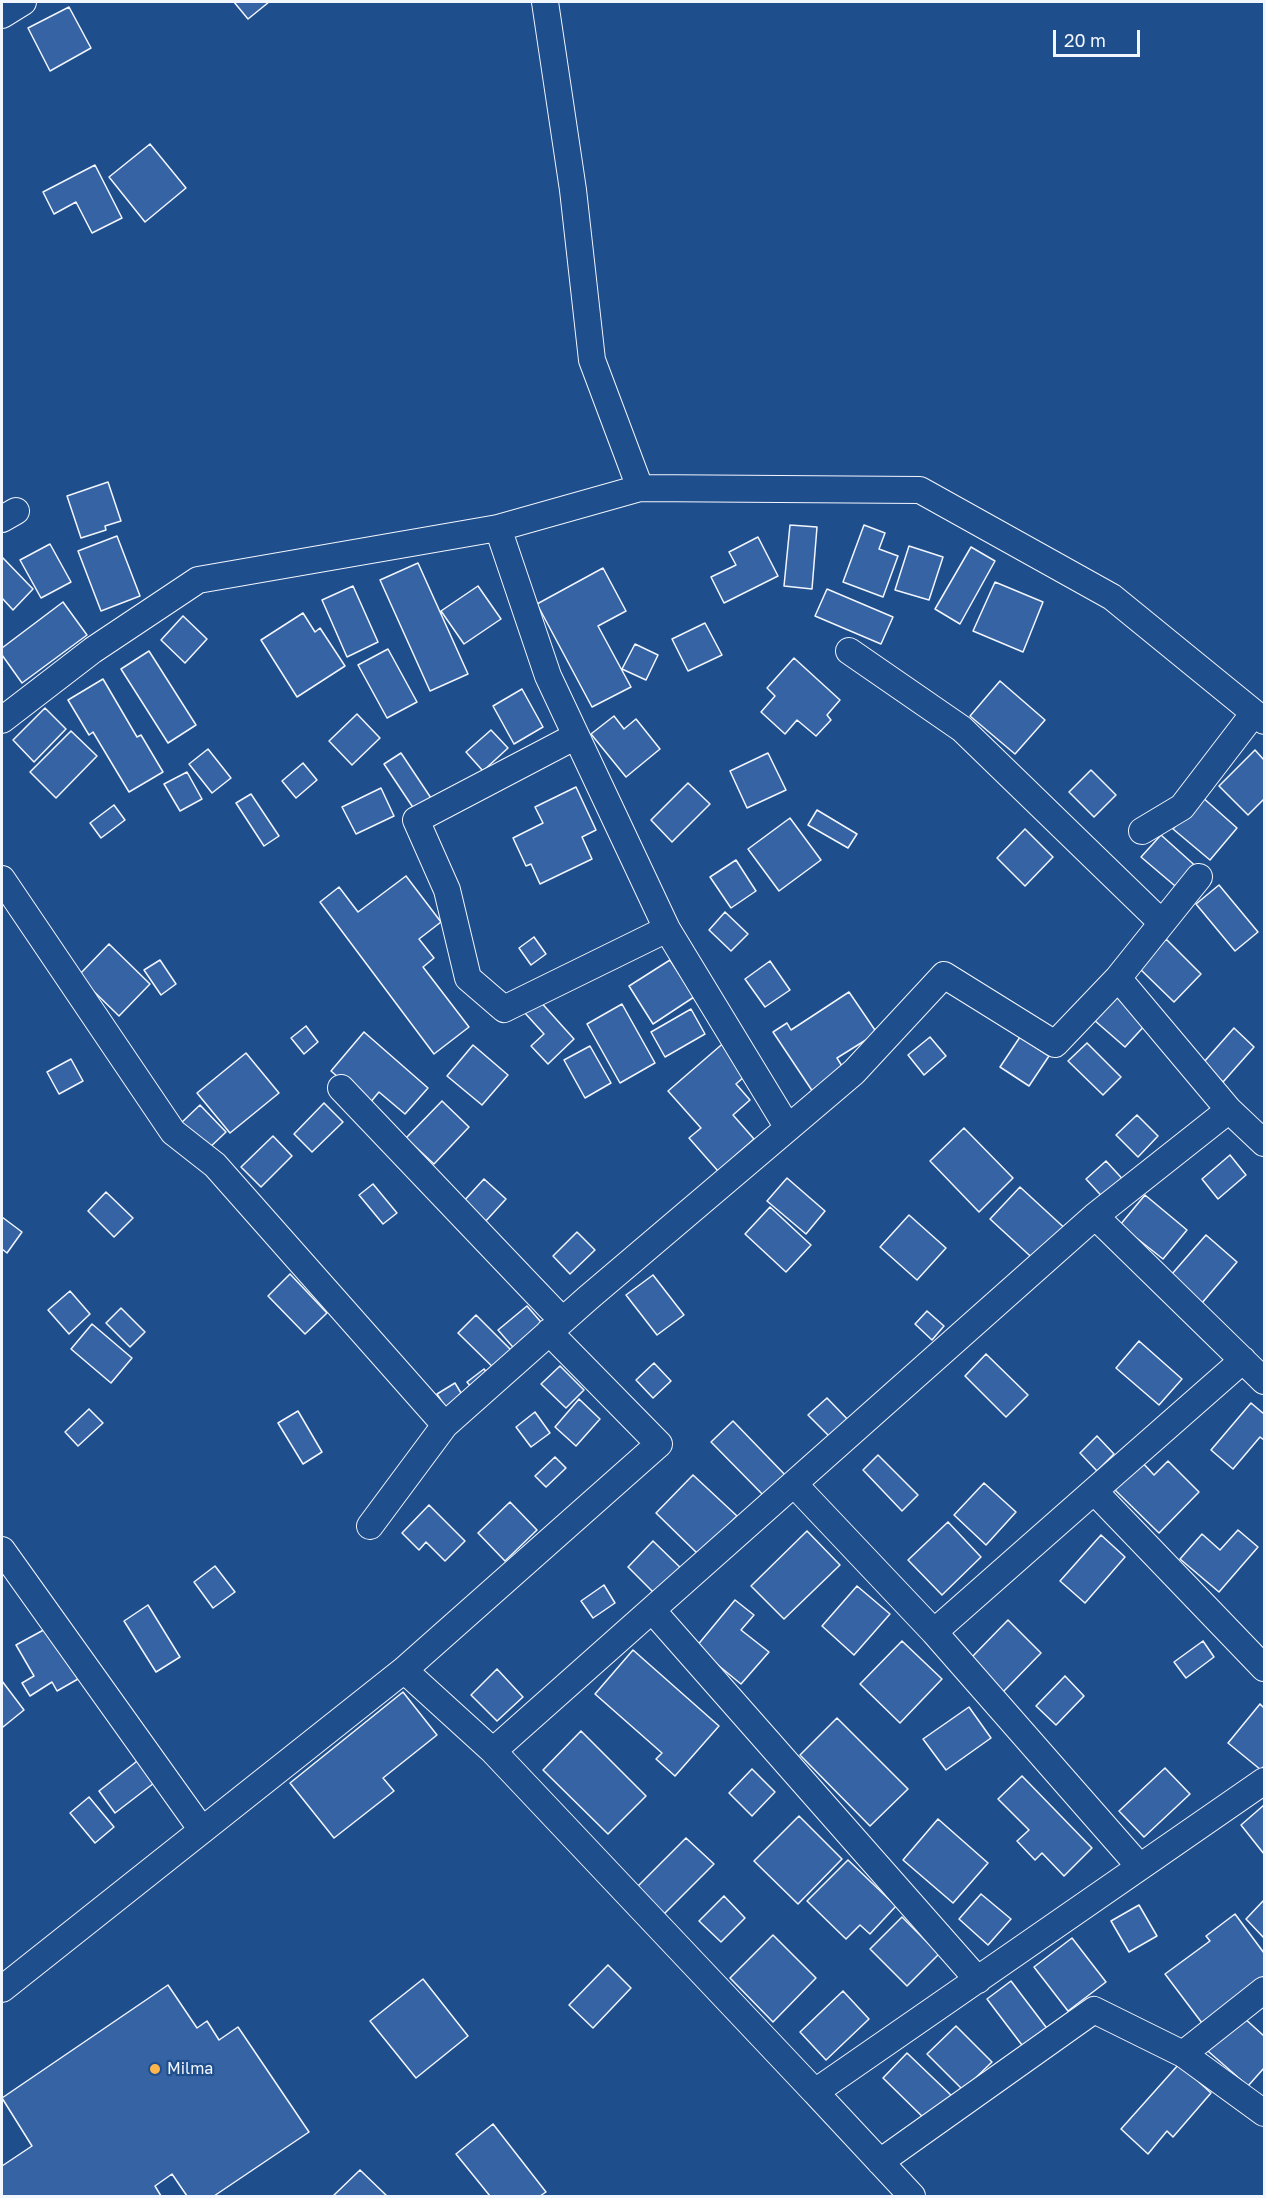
<!DOCTYPE html>
<html>
<head>
<meta charset="utf-8">
<style>
	body { margin:0 }
	#map { position:relative; width:1266px; height:2198px; overflow:hidden; background:#1f4e8c; font-family:"Golos Text",sans-serif }
	canvas { display:block }
	.frame { position:absolute; inset:0; border:3px solid #f2f6ff; pointer-events:none }
	.scale { position:absolute; left:1053px; top:30px; width:87px; height:27px; box-sizing:border-box; border:3px solid #f2f6ff; border-top:0; padding-left:8px; font-size:18px; line-height:21px; white-space:nowrap; color:#f2f6ff; -webkit-text-stroke:4px #1f4e8c; paint-order:stroke }
</style>
</head>
<body>
<div id="map">
<canvas width="1266" height="2198"></canvas>
<div class="frame"></div>
<div class="scale">20 m</div>
</div>
<script>
const context = document.querySelector('canvas').getContext('2d');
context.lineJoin = 'round';
function fill(path, color) { context.fillStyle = color; context.fill(path, 'evenodd'); }
const shape = rows => new Path2D(rows.map(r => 'M' + r).join(''));
function strokePath(path, color, width, dash) { context.strokeStyle = color; context.lineWidth = width; context.lineCap = dash ? 'butt' : 'round'; context.setLineDash(dash || []); context.stroke(path); }
function label(font, color, halo, rows, align = 'center') {
  context.font = font + ' "Golos Text",sans-serif'; context.lineWidth = 4.5; context.setLineDash([]); context.textBaseline = 'middle'; context.strokeStyle = halo; context.fillStyle = color; for (const [text, x, y, turn = 0] of rows) {
    context.save(); context.translate(x, y); context.rotate((+turn || 0) * Math.PI / 180); context.textAlign = isNaN(turn) ? turn : align; if (halo) context.strokeText(text, 0, 0); context.fillText(text, 0, 0); context.restore();
  }
}
const building = shape([
	[234,2,269,2,248,19,234,2],
	[69,7,91,48,50,71,28,28,69,7],
	[150,144,186,188,145,222,109,177,150,144],
	[95,165,122,218,92,233,76,202,54,214,43,192,95,165],
	[108,482,121,521,105,526,106,530,81,538,67,496,108,482],
	[790,525,817,527,812,589,784,586,790,525],
	[864,525,885,533,879,549,898,556,883,597,843,582,864,525],
	[117,536,140,596,101,611,78,551,117,536],
	[758,537,778,576,724,603,711,577,736,565,729,552,758,537],
	[50,544,71,582,41,598,20,560,50,544],
	[909,546,943,557,929,600,895,590,909,546],
	[971,547,995,561,960,624,935,609,971,547],
	[2,557,33,589,13,610,2,598,2,557],
	[418,563,468,674,430,691,380,580,418,563],
	[603,568,626,611,598,626,631,687,592,707,537,604,603,568],
	[995,582,1043,602,1023,652,973,631,995,582],
	[353,586,378,642,347,657,322,600,353,586],
	[478,586,501,619,464,644,441,611,478,586],
	[827,589,893,617,881,644,815,616,827,589],
	[63,602,87,635,22,683,2,655,2,648,63,602],
	[303,613,315,632,320,628,345,666,297,697,261,640,303,613],
	[183,616,207,639,185,663,161,640,183,616],
	[705,623,722,655,688,671,672,639,705,623],
	[635,644,658,655,646,680,622,669,635,644],
	[388,649,417,702,387,718,358,665,388,649],
	[149,651,196,725,168,743,121,669,149,651],
	[794,658,840,700,827,715,831,720,816,736,797,720,785,734,761,712,775,696,767,688,794,658],
	[103,679,137,737,141,735,163,772,129,792,93,732,89,735,68,700,103,679],
	[1000,681,1045,720,1015,754,970,716,1000,681],
	[522,689,543,727,514,744,493,706,522,689],
	[45,708,66,729,34,762,13,740,45,708],
	[357,714,380,738,352,765,329,741,357,714],
	[614,716,624,729,636,719,660,749,626,777,591,734,614,716],
	[491,730,508,748,483,771,466,752,491,730],
	[71,731,97,756,56,798,30,772,71,731],
	[208,749,231,778,212,793,189,764,208,749],
	[1255,750,1264,760,1264,799,1248,815,1219,786,1255,750],
	[401,753,431,798,414,809,384,764,401,753],
	[768,753,786,790,747,808,730,771,768,753],
	[303,763,317,780,296,798,282,781,303,763],
	[1091,770,1116,795,1094,817,1069,792,1091,770],
	[187,772,202,799,180,811,164,784,187,772],
	[688,783,710,804,672,842,651,820,688,783],
	[576,787,596,830,582,837,592,859,540,884,531,864,526,866,513,838,543,823,535,807,576,787],
	[381,788,394,816,356,834,342,807,381,788],
	[251,794,279,836,264,846,236,803,251,794],
	[1201,796,1237,828,1210,860,1173,829,1201,796],
	[114,805,125,820,101,838,90,823,114,805],
	[817,810,857,834,848,848,808,825,817,810],
	[790,818,821,860,779,891,748,849,790,818],
	[1025,829,1053,857,1025,886,997,858,1025,829],
	[1161,835,1200,870,1181,891,1141,857,1161,835],
	[736,860,756,891,731,908,710,877,736,860],
	[406,876,441,922,419,939,434,958,423,967,469,1027,434,1054,320,902,339,887,358,912,406,876],
	[1219,885,1258,932,1235,951,1196,904,1219,885],
	[725,912,748,934,731,951,709,930,725,912],
	[534,937,546,954,531,965,519,948,534,937],
	[1166,939,1201,974,1174,1002,1138,967,1166,939],
	[109,944,150,984,119,1016,78,976,109,944],
	[160,960,176,984,161,995,144,970,160,960],
	[670,960,694,997,653,1024,629,986,670,960],
	[770,961,790,990,765,1007,745,979,770,961],
	[1109,987,1148,1022,1125,1047,1086,1013,1109,987],
	[849,992,877,1033,837,1058,845,1071,813,1092,773,1032,787,1023,791,1030,849,992],
	[538,999,574,1039,548,1064,531,1046,544,1034,524,1012,538,999],
	[622,1004,655,1063,620,1083,587,1024,622,1004],
	[691,1009,705,1034,665,1057,651,1032,691,1009],
	[306,1026,318,1042,304,1054,291,1038,306,1026],
	[1234,1028,1254,1047,1223,1082,1203,1063,1234,1028],
	[364,1032,428,1088,405,1114,379,1092,369,1104,331,1071,364,1032],
	[930,1037,946,1056,924,1075,908,1055,930,1037],
	[1020,1037,1049,1056,1029,1086,1000,1067,1020,1037],
	[727,1040,752,1070,736,1084,750,1100,733,1115,754,1139,718,1171,689,1138,701,1128,668,1091,727,1040],
	[1087,1043,1121,1077,1103,1095,1068,1061,1087,1043],
	[473,1045,508,1075,482,1105,447,1076,473,1045],
	[590,1046,611,1083,585,1098,564,1060,590,1046],
	[246,1053,279,1093,230,1133,197,1093,246,1053],
	[71,1059,83,1081,59,1094,47,1072,71,1059],
	[442,1101,469,1127,434,1164,406,1138,442,1101],
	[324,1103,343,1122,312,1152,294,1134,324,1103],
	[200,1105,226,1132,206,1151,180,1124,200,1105],
	[1137,1115,1158,1136,1138,1157,1116,1135,1137,1115],
	[964,1128,1013,1178,979,1212,930,1161,964,1128],
	[273,1136,292,1156,261,1187,241,1167,273,1136],
	[1230,1155,1246,1175,1218,1199,1202,1179,1230,1155],
	[1106,1161,1129,1186,1109,1204,1086,1179,1106,1161],
	[787,1178,825,1211,806,1234,767,1201,787,1178],
	[484,1179,506,1199,484,1223,462,1203,484,1179],
	[373,1184,397,1213,383,1224,359,1195,373,1184],
	[1020,1187,1070,1233,1040,1265,990,1219,1020,1187],
	[106,1192,133,1218,114,1237,88,1211,106,1192],
	[1145,1195,1187,1230,1163,1259,1120,1225,1145,1195],
	[770,1207,811,1245,786,1272,745,1234,770,1207],
	[909,1215,946,1248,917,1280,880,1247,909,1215],
	[2,1217,22,1232,7,1253,2,1249,2,1217],
	[577,1232,595,1250,570,1274,553,1256,577,1232],
	[1206,1235,1237,1262,1202,1303,1171,1275,1206,1235],
	[290,1274,327,1313,305,1334,268,1296,290,1274],
	[653,1275,684,1315,657,1335,626,1295,653,1275],
	[70,1291,90,1314,69,1334,48,1310,70,1291],
	[527,1306,547,1329,518,1353,498,1330,527,1306],
	[121,1308,145,1332,130,1347,106,1323,121,1308],
	[927,1311,944,1326,932,1340,915,1324,927,1311],
	[476,1315,522,1361,505,1379,458,1333,476,1315],
	[92,1324,132,1358,111,1383,71,1349,92,1324],
	[1139,1341,1182,1379,1159,1405,1116,1368,1139,1341],
	[986,1354,1028,1395,1006,1417,965,1376,986,1354],
	[654,1363,671,1381,653,1398,636,1380,654,1363],
	[560,1366,584,1390,566,1408,541,1384,560,1366],
	[484,1369,496,1384,479,1397,467,1382,484,1369],
	[455,1383,467,1403,449,1413,437,1394,455,1383],
	[827,1398,853,1425,835,1442,808,1415,827,1398],
	[579,1399,600,1419,576,1446,555,1427,579,1399],
	[1251,1403,1264,1414,1264,1440,1260,1437,1233,1469,1211,1450,1251,1403],
	[89,1409,103,1423,78,1446,65,1432,89,1409],
	[298,1411,322,1452,303,1464,278,1423,298,1411],
	[535,1412,550,1433,531,1447,516,1427,535,1412],
	[733,1421,790,1480,769,1501,711,1442,733,1421],
	[1097,1436,1114,1454,1097,1471,1080,1453,1097,1436],
	[878,1455,918,1495,902,1511,863,1470,878,1455],
	[555,1457,566,1468,546,1487,535,1476,555,1457],
	[1140,1460,1154,1475,1168,1461,1199,1492,1159,1533,1113,1488,1140,1460],
	[693,1475,737,1516,699,1555,656,1513,693,1475],
	[984,1483,1016,1512,986,1545,954,1515,984,1483],
	[510,1502,537,1530,505,1561,478,1533,510,1502],
	[429,1505,465,1541,445,1561,426,1542,419,1550,402,1533,429,1505],
	[948,1522,981,1557,942,1595,908,1560,948,1522],
	[1238,1530,1258,1547,1219,1592,1180,1559,1202,1534,1220,1550,1238,1530],
	[807,1531,840,1565,784,1619,751,1586,807,1531],
	[1101,1535,1125,1557,1085,1603,1060,1581,1101,1535],
	[653,1541,688,1575,662,1601,628,1567,653,1541],
	[215,1566,235,1592,213,1608,194,1582,215,1566],
	[604,1585,615,1603,593,1618,581,1601,604,1585],
	[857,1586,890,1614,854,1655,822,1626,857,1586],
	[735,1600,754,1615,741,1630,769,1652,741,1684,696,1647,735,1600],
	[148,1605,180,1657,156,1672,124,1621,148,1605],
	[1008,1620,1041,1653,1003,1692,970,1659,1008,1620],
	[49,1627,78,1679,57,1691,52,1682,30,1696,22,1683,34,1676,16,1645,49,1627],
	[902,1641,942,1679,900,1723,860,1684,902,1641],
	[1203,1641,1214,1657,1186,1678,1174,1662,1203,1641],
	[633,1650,719,1726,675,1776,656,1759,662,1753,595,1694,633,1650],
	[497,1669,523,1697,497,1721,471,1695,497,1669],
	[1065,1676,1084,1696,1056,1725,1036,1706,1065,1676],
	[2,1681,24,1710,3,1727,2,1725,2,1681],
	[403,1692,437,1735,383,1778,394,1791,334,1838,290,1783,403,1692],
	[1260,1704,1264,1708,1264,1766,1261,1770,1228,1743,1260,1704],
	[969,1707,991,1738,946,1770,923,1739,969,1707],
	[837,1718,908,1789,870,1826,800,1755,837,1718],
	[581,1731,646,1796,608,1834,543,1770,581,1731],
	[141,1758,158,1780,115,1813,99,1791,141,1758],
	[1165,1768,1190,1794,1144,1837,1119,1811,1165,1768],
	[752,1769,775,1792,752,1816,729,1793,752,1769],
	[1022,1776,1092,1848,1064,1876,1042,1853,1035,1860,1017,1841,1029,1830,998,1799,1022,1776],
	[89,1797,114,1827,95,1843,70,1813,89,1797],
	[1264,1805,1264,1854,1241,1825,1264,1805],
	[799,1816,842,1859,798,1904,754,1861,799,1816],
	[938,1819,988,1863,953,1903,903,1860,938,1819],
	[686,1838,714,1864,663,1915,636,1888,686,1838],
	[848,1860,896,1906,870,1934,860,1925,846,1939,807,1901,848,1860],
	[981,1894,1011,1919,988,1945,959,1919,981,1894],
	[724,1896,745,1918,721,1942,699,1921,724,1896],
	[1264,1900,1264,1938,1246,1919,1264,1900],
	[1139,1905,1157,1936,1129,1952,1111,1921,1139,1905],
	[1235,1914,1264,1953,1264,1976,1202,2023,1165,1974,1210,1941,1206,1936,1235,1914],
	[902,1917,939,1954,907,1986,870,1949,902,1917],
	[773,1935,816,1978,773,2022,730,1978,773,1935],
	[1072,1938,1106,1982,1068,2011,1034,1967,1072,1938],
	[608,1965,631,1988,593,2028,569,2005,608,1965],
	[423,1979,468,2036,416,2078,370,2021,423,1979],
	[1011,1981,1052,2035,1028,2053,987,1999,1011,1981],
	[168,1985,197,2028,207,2021,219,2040,238,2027,309,2132,214,2196,187,2196,172,2174,155,2186,161,2196,2,2196,2,2166,32,2146,2,2098,168,1985],
	[843,1991,869,2019,826,2060,800,2032,843,1991],
	[1233,2008,1264,2036,1264,2068,1248,2086,1201,2045,1233,2008],
	[956,2026,992,2062,963,2090,927,2054,956,2026],
	[907,2053,954,2098,930,2124,883,2078,907,2053],
	[1179,2064,1211,2093,1173,2137,1167,2131,1148,2154,1121,2129,1179,2064],
	[493,2124,546,2192,540,2196,490,2196,456,2154,493,2124],
	[360,2170,387,2196,333,2196,360,2170]
]);
const street = shape([
	[2,15,23,2],
	[640,488,920,490,1112,597,1264,721],
	[2,519,16,511],
	[498,528,548,676,667,929,504,1009,468,978,447,890,416,820,576,736],
	[849,651,962,729,1162,923],
	[2,720,93,650,198,580,498,528,640,488,592,360,573,190,545,2],
	[1142,831,1182,807,1254,713],
	[2,879,173,1132,215,1165,445,1425,370,1526],
	[667,929,788,1128],
	[1118,978,1199,877],
	[341,1088,562,1320],
	[1095,1216,1264,1381],
	[1243,1360,1094,1491,1264,1668],
	[445,1425,588,1298,854,1072,944,975,1055,1044,1118,978,1229,1110],
	[794,1484,934,1632],
	[1094,1491,934,1632,1140,1867],
	[2,1550,202,1830],
	[652,1610,978,1980],
	[404,1670,659,1444,549,1332],
	[493,1751,815,2092,1264,1781],
	[2,1989,404,1670,493,1751,1095,1216,1229,1110,1264,1143],
	[1183,2054,1264,1990],
	[815,2092,912,2196],
	[880,2162,1094,2010,1183,2054,1264,2113]
]);
const markers = [
	[155,2069,6,"#ffb74d"]
];
const poiNames = [
	["Milma",167,2069]
];
fill(building, '#3563a3');
strokePath(building, '#f2f6ff', 1.5);
strokePath(street, '#f2f6ff', 28);
strokePath(street, '#1f4e8c', 26);
for (const [x, y, r, color] of markers) { const dot = new Path2D(); dot.arc(x, y, r, 0, 2 * Math.PI); context.fillStyle = color; context.fill(dot); strokePath(dot, '#1f4e8c', 2); }
label('16px', '#f2f6ff', '#1f4e8c', poiNames, 'left');
</script>
</body>
</html>
